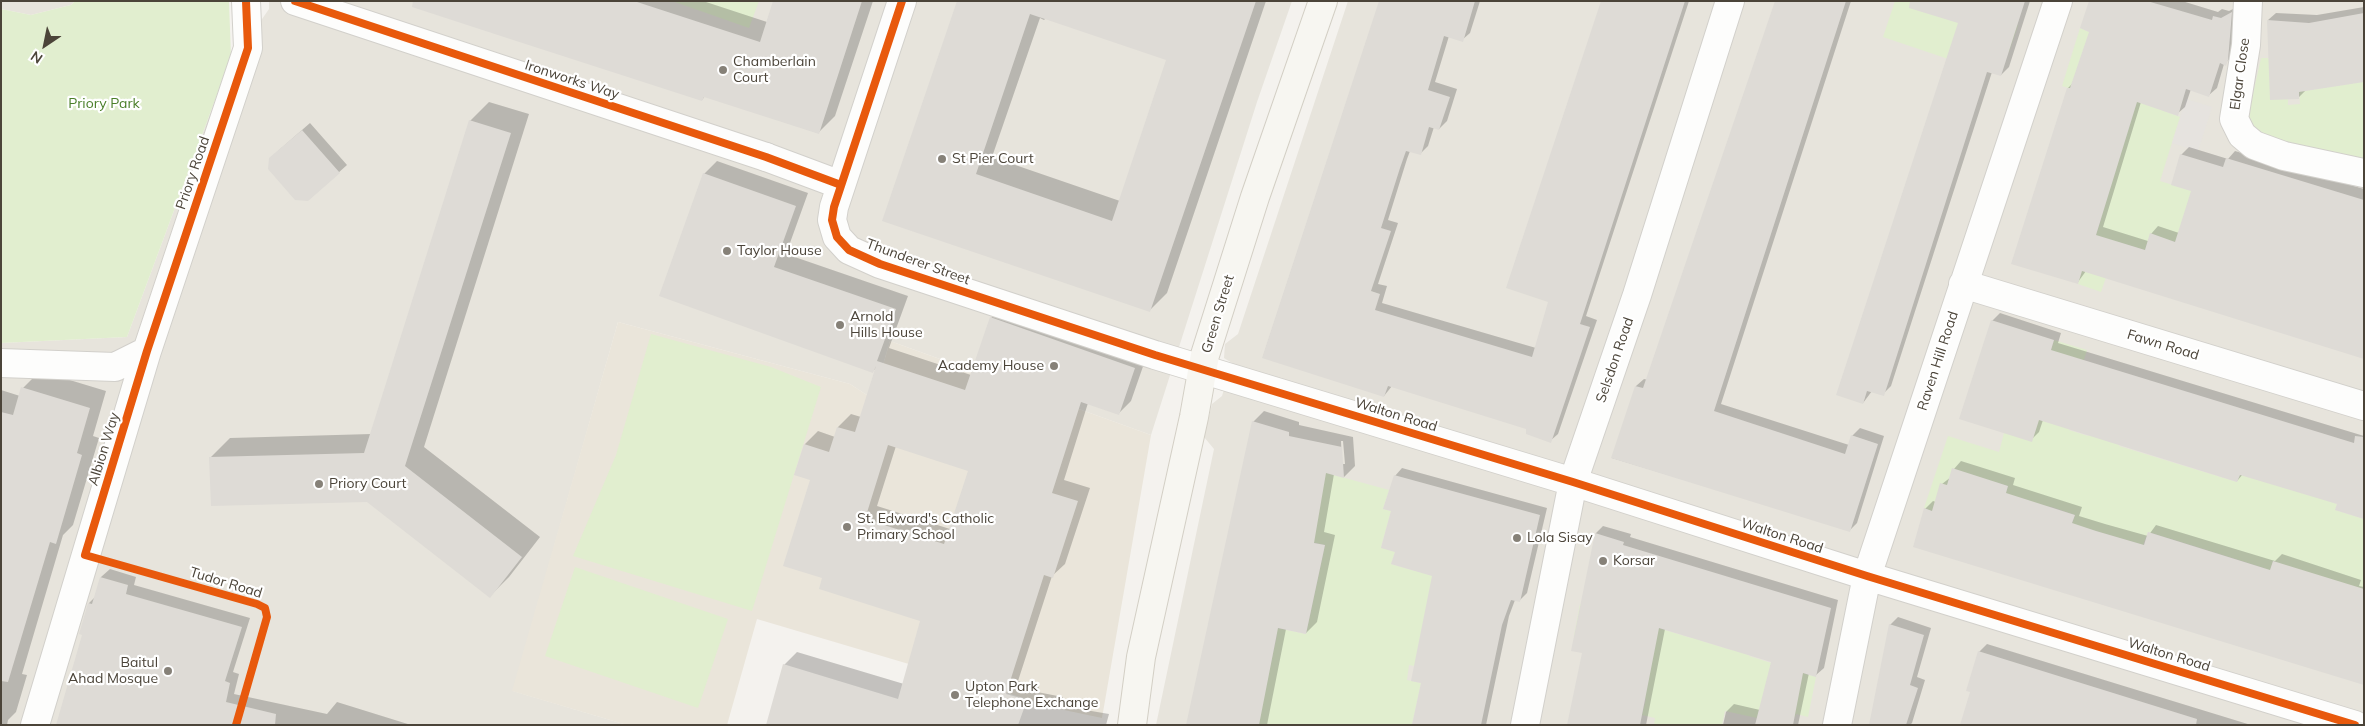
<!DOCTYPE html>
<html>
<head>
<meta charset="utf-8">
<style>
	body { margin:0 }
	#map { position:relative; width:2365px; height:726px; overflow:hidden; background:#f4f2ee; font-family:Mulish,sans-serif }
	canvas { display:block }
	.frame { position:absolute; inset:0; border:2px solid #4b4439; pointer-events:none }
	.north { position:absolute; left:20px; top:20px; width:50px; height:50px; -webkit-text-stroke:4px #fff; paint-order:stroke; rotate:214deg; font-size:14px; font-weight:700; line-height:20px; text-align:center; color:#4b4439 }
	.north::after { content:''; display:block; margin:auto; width:18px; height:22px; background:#4b4439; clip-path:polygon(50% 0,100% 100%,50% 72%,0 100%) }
</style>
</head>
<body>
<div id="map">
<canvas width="2365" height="726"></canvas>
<div class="frame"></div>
<div class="north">N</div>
</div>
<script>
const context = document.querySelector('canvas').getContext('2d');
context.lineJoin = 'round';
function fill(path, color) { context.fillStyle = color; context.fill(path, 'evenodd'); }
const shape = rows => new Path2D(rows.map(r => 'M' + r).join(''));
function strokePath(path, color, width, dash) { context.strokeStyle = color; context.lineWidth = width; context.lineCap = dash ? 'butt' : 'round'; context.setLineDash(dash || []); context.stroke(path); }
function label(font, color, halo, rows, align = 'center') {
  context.font = font + ' Mulish,sans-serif'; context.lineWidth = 4.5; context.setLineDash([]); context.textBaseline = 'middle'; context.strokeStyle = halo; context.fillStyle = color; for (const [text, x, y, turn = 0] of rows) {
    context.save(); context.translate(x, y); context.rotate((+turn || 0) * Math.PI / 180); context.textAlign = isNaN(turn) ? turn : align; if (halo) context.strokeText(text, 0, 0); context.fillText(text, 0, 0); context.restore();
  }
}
const residential = shape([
	[1,1,75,1,71,5,31,15,1,9],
	[269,1,1292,1,1257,102,1151,435,890,341,873,399,850,384,618,322,513,691,627,725,1,725,1,343,127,337,231,57,260,22,269,9],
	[1348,1,2364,1,2364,725,1156,725,1214,449,1204,437,1212,404,1222,396,1232,363,1224,358,1225,344,1238,334]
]);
const education = shape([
	[618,322,850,384,873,399,890,341,1151,435,1102,718,1064,710,757,619,727,725,627,725,512,691]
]);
const green = shape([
	[75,1,229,1,231,57,127,337,1,343,1,9,31,15,71,5],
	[672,1,759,1,749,28],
	[1895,1,1908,1,2018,25,2009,52,1986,45,1978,69,1883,37],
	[2080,28,2089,32,2164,111,2180,117,2160,181,2215,198,2175,242,2150,234,2145,250,2118,242,2101,292,2078,284,2067,240,2092,248,2101,219,2076,211,2121,105,2062,86],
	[2261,58,2268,58,2288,99,2288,105,2300,104,2299,87,2315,89,2364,80,2364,159,2310,152,2254,131,2248,116],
	[651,334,771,367,821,387,752,611,573,556,616,455],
	[2054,340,2087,350,2068,410,2069,430,2088,436,2091,425,2123,435,2119,446,2237,482,2241,470,2337,504,2335,510,2364,519,2364,597,2273,561,2266,583,2260,581,2264,568,2194,546,2148,532,2143,545,2072,524,2075,515,2052,507,2003,502,2008,486,1995,482,1932,511,1924,508,1948,436,1999,452,2004,433,2049,358],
	[1312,469,1389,490,1383,509,1391,511,1381,547,1395,552,1391,564,1415,571,1454,570,1424,668,1409,665,1407,680,1421,683,1412,725,1251,725,1270,667,1277,635,1252,623,1306,634,1325,545,1269,533],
	[575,567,728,619,698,708,545,656],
	[1580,604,1691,638,1700,607,1711,611,1702,641,1731,650,1758,625,1749,656,1816,677,1808,717,1796,714,1795,717,1760,707,1757,718,1725,711,1722,725,1654,725,1655,718,1642,715,1646,699,1614,692,1591,639,1574,636]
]);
const parking = shape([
	[2186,99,2212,107,2198,151,2172,143]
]);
const shadow = shape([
	[457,1,703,1,767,22,774,1,873,1,835,116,818,133,705,96,702,100],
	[958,1,1266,1,1167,293,1150,310,884,220],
	[1040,18,1044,20,1046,18,1168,59,1120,201,992,157],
	[1380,1,1480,1,1470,33,1462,40,1449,36,1435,82,1457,89,1447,121,1439,129,1434,127,1428,146,1420,154,1410,151,1407,159,1388,220,1398,223,1378,284,1387,286,1382,303,1536,348,1550,301,1603,1,1689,1,1586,316,1597,320,1558,434,1550,441,1527,428,1392,386,1384,396,1263,357],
	[1776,1,1851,1,1721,404,1849,445,1852,436,1860,428,1884,436,1857,523,1850,530,1612,458,1636,386,1644,379,1648,380],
	[1913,1,2030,1,2009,67,2001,75,1992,72,1891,386,1883,394,1872,391,1863,403,1960,22],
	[2090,1,2182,1,2218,12,2222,9,2229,11,2239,6,2233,56,2224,64,2217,88,2209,95,2191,89,2185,107,2177,114,2141,102,2103,227,2148,241,2151,234,2158,226,2179,233,2192,190,2181,155,2189,147,2228,159,2235,151,2364,189,2364,241,2086,271,2078,282,2068,88,2072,84,2091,31],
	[2364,7,2364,80,2306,90,2299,97,2268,20,2276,13,2317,15],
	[489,102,529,114,424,447,540,537,509,577,490,596,367,500,210,458,230,438,371,434,470,121],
	[310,123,347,165,308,200,278,151],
	[717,161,808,193,786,254,908,296,889,348,971,375,991,318,1004,305,1147,355,1131,401,1118,414,1088,403,1064,480,1090,488,1065,564,1052,576,1018,681,1039,687,1037,692,1063,697,1062,706,1109,714,1106,725,767,725,784,665,797,652,904,684,921,620,824,577,812,479,805,444,818,431,835,437,838,427,851,414,861,417,876,368,873,371,661,295,704,174],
	[896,446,969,470,950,529,877,506],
	[2000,313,2061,333,2058,343,2364,436,2364,518,2339,503,2243,474,2237,481,2043,420,2039,432,2031,440,1992,321],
	[40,371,106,391,93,436,99,438,73,525,63,535,22,674,27,675,16,712,8,720,7,725,1,725,1,390,20,396,23,388],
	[1264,411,1299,422,1299,425,1353,437,1355,466,1344,477,1334,474,1324,532,1335,535,1317,622,1306,633,1286,629,1267,725,1188,725,1253,422],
	[1341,441,1343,441,1345,464,1342,464],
	[1961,461,2015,478,2013,485,2082,507,2079,516,2105,524,2148,536,2156,525,2275,561,2282,554,2361,580,2359,586,2364,587,2364,684,1925,509,1933,501,1936,502,1942,484,1951,477,1954,469],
	[1402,468,1547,508,1527,593,1519,601,1515,600,1509,616,1486,725,1413,725,1423,682,1433,575,1396,551,1392,510,1395,476],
	[1603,526,1631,534,1630,537,1838,600,1824,668,1816,675,1809,673,1798,725,1723,725,1726,712,1734,704,1760,710,1772,661,1665,629,1646,725,1569,725,1584,652,1572,650,1596,533],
	[110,569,136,577,134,585,250,618,233,672,239,674,234,694,327,714,337,702,411,725,58,725,84,635,89,603,95,597,101,577],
	[1898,617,1931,628,1917,677,1925,680,1912,723,1910,725,1882,725,1890,625],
	[1987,644,2251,725,1972,725,1971,691,1979,652]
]);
const building = shape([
	[413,1,634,1,760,42,773,1,862,1,819,134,704,97,702,101,507,38,412,7],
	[957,1,1256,1,1150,312,882,221],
	[1030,14,1166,60,1112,221,976,174],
	[1379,1,1475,1,1463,42,1444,36,1428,90,1450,97,1439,130,1429,127,1421,155,1406,151,1400,168,1381,228,1391,231,1371,291,1380,294,1375,310,1532,357,1548,302,1506,288,1601,1,1685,1,1580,324,1590,327,1551,443,1526,434,1526,429,1388,386,1384,397,1262,358],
	[1775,1,1846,1,1714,411,1845,454,1851,435,1878,444,1850,532,1611,458,1635,386,1643,388],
	[1910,1,2025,1,2001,76,1987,72,1884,396,1867,391,1863,404,1836,395,1958,23,1909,8],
	[2089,1,2147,1,2212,20,2213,16,2221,18,2232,12,2228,60,2226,66,2220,63,2209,97,2186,89,2178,116,2137,102,2096,235,2145,250,2150,233,2175,242,2191,191,2171,185,2180,154,2223,167,2226,158,2364,200,2364,359,2082,271,2078,284,2011,264,2067,88,2070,88,2089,32,2080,28],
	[2364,13,2364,82,2299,92,2299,99,2270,100,2267,20,2309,23],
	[469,120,511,133,405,466,522,557,490,598,367,502,211,506,209,457,364,453],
	[302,130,340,173,308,201,295,200,268,169,269,158],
	[703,173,796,206,774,267,896,309,877,361,965,390,990,317,1135,368,1119,415,1081,402,1052,493,1078,501,1053,578,1044,575,1006,694,1027,700,1018,725,766,725,783,664,898,699,920,621,819,589,822,578,783,566,810,480,794,475,804,444,829,452,837,427,855,432,876,366,873,373,659,296],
	[888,445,968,471,944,544,865,519],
	[1991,320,2054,340,2051,350,2354,443,2355,436,2364,437,2364,519,2335,510,2337,504,2240,475,2237,482,2039,420,2032,442,1959,419],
	[21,387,90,408,77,453,82,455,56,544,50,542,8,682,1,681,1,412,13,415],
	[1252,421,1289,432,1289,436,1342,447,1344,478,1326,473,1314,543,1325,545,1306,634,1278,628,1259,725,1186,725],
	[1952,468,2008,486,2006,493,2075,515,2072,523,2096,531,2144,545,2148,532,2270,570,2273,561,2364,589,2364,685,1913,547,1924,508,1932,511,1940,483,1947,485],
	[1394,475,1540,515,1520,602,1511,600,1502,625,1481,725,1412,725,1421,683,1411,681,1432,576,1391,564,1395,552,1381,548,1391,511,1383,509],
	[1595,533,1624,542,1623,545,1831,608,1816,677,1803,673,1793,725,1755,725,1771,662,1659,628,1640,725,1567,725,1582,653,1571,651],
	[100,577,128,585,126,594,242,627,225,681,230,683,226,702,276,714,275,725,56,725,82,635,79,634,88,603,92,604],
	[1889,624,1924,635,1910,685,1918,688,1906,725,1869,725],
	[1978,651,2197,719,2196,725,1960,725,1970,692,1966,691]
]);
const pedestrian = shape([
	[295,1,766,157]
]);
const minor = shape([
	[902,1,834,207,832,220,837,237,849,250,880,264,1155,355,1573,482,1867,576,2355,725],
	[2248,1,2246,45,2234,119,2242,135,2254,145,2284,156,2364,173],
	[766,157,841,185],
	[1963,284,2364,406],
	[1,363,115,367,147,351],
	[35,725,147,351,248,48,246,1],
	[1525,725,1573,482,1637,295,1730,1],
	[1837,725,1867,576,2058,1]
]);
const secondary = shape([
	[1132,725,1141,657,1194,417,1205,355,1255,197,1323,1]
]);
const cycleway = shape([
	[295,1,766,157,841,185],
	[902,1,834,207,832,220,837,237,849,250,880,264,1155,355,1573,482,1867,576,2355,725],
	[236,725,267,617,265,608,257,604,85,555,147,351,248,48,246,1]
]);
const markers = [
	[723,70,5,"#868178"],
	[942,159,5,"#868178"],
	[727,251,5,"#868178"],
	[840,325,5,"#868178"],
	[1054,366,5,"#868178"],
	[319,484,5,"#868178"],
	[847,527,5,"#868178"],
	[1517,538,5,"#868178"],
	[1603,561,5,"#868178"],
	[168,671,5,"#868178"],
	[955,695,5,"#868178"]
];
const poiNames = [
	["Chamberlain",733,62],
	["Court",733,78],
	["St Pier Court",952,159],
	["Taylor House",737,251],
	["Arnold",850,317],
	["Hills House",850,333],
	["Academy House",1044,366,"right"],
	["Priory Court",329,484],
	["St. Edward's Catholic",857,519],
	["Primary School",857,535],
	["Lola Sisay",1527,538],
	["Korsar",1613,561],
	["Baitul",158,663,"right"],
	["Ahad Mosque",158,679,"right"],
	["Upton Park",965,687],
	["Telephone Exchange",965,703]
];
const streetNames = [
	["Elgar Close",2240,74,-82],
	["Ironworks Way",572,80,18],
	["Priory Road",193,173,-71],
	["Thunderer Street",918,262,20],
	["Green Street",1218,314,-73],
	["Fawn Road",2163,345,17],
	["Selsdon Road",1615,360,-71],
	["Raven Hill Road",1938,361,-72],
	["Walton Road",1396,415,17],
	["Albion Way",104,449,-73],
	["Walton Road",1782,536,18],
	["Tudor Road",226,583,17],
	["Walton Road",2169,655,17]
];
const parkNames = [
	["Priory Park",104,104]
];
fill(residential, '#e7e4dc');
fill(education, '#eae5da');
fill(green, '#e1eecf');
fill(parking, '#e6e3df');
fill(shadow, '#0003');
fill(building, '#dedbd6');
strokePath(pedestrian, '#d2d0cb', 30);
strokePath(minor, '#d2d0cb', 30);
strokePath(secondary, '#d3cfc5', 30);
strokePath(pedestrian, '#fdfdfc', 28);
strokePath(minor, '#fdfdfc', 28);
strokePath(secondary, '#f7f6f1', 28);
strokePath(cycleway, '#e8590c', 8);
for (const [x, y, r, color] of markers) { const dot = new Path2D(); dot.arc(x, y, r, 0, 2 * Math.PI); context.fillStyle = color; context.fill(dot); strokePath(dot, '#fff', 2); }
label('14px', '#4b4439', '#fff', poiNames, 'left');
label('14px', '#4b4439', '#fff', streetNames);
label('14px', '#4a7f2a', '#fff', parkNames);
</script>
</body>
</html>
